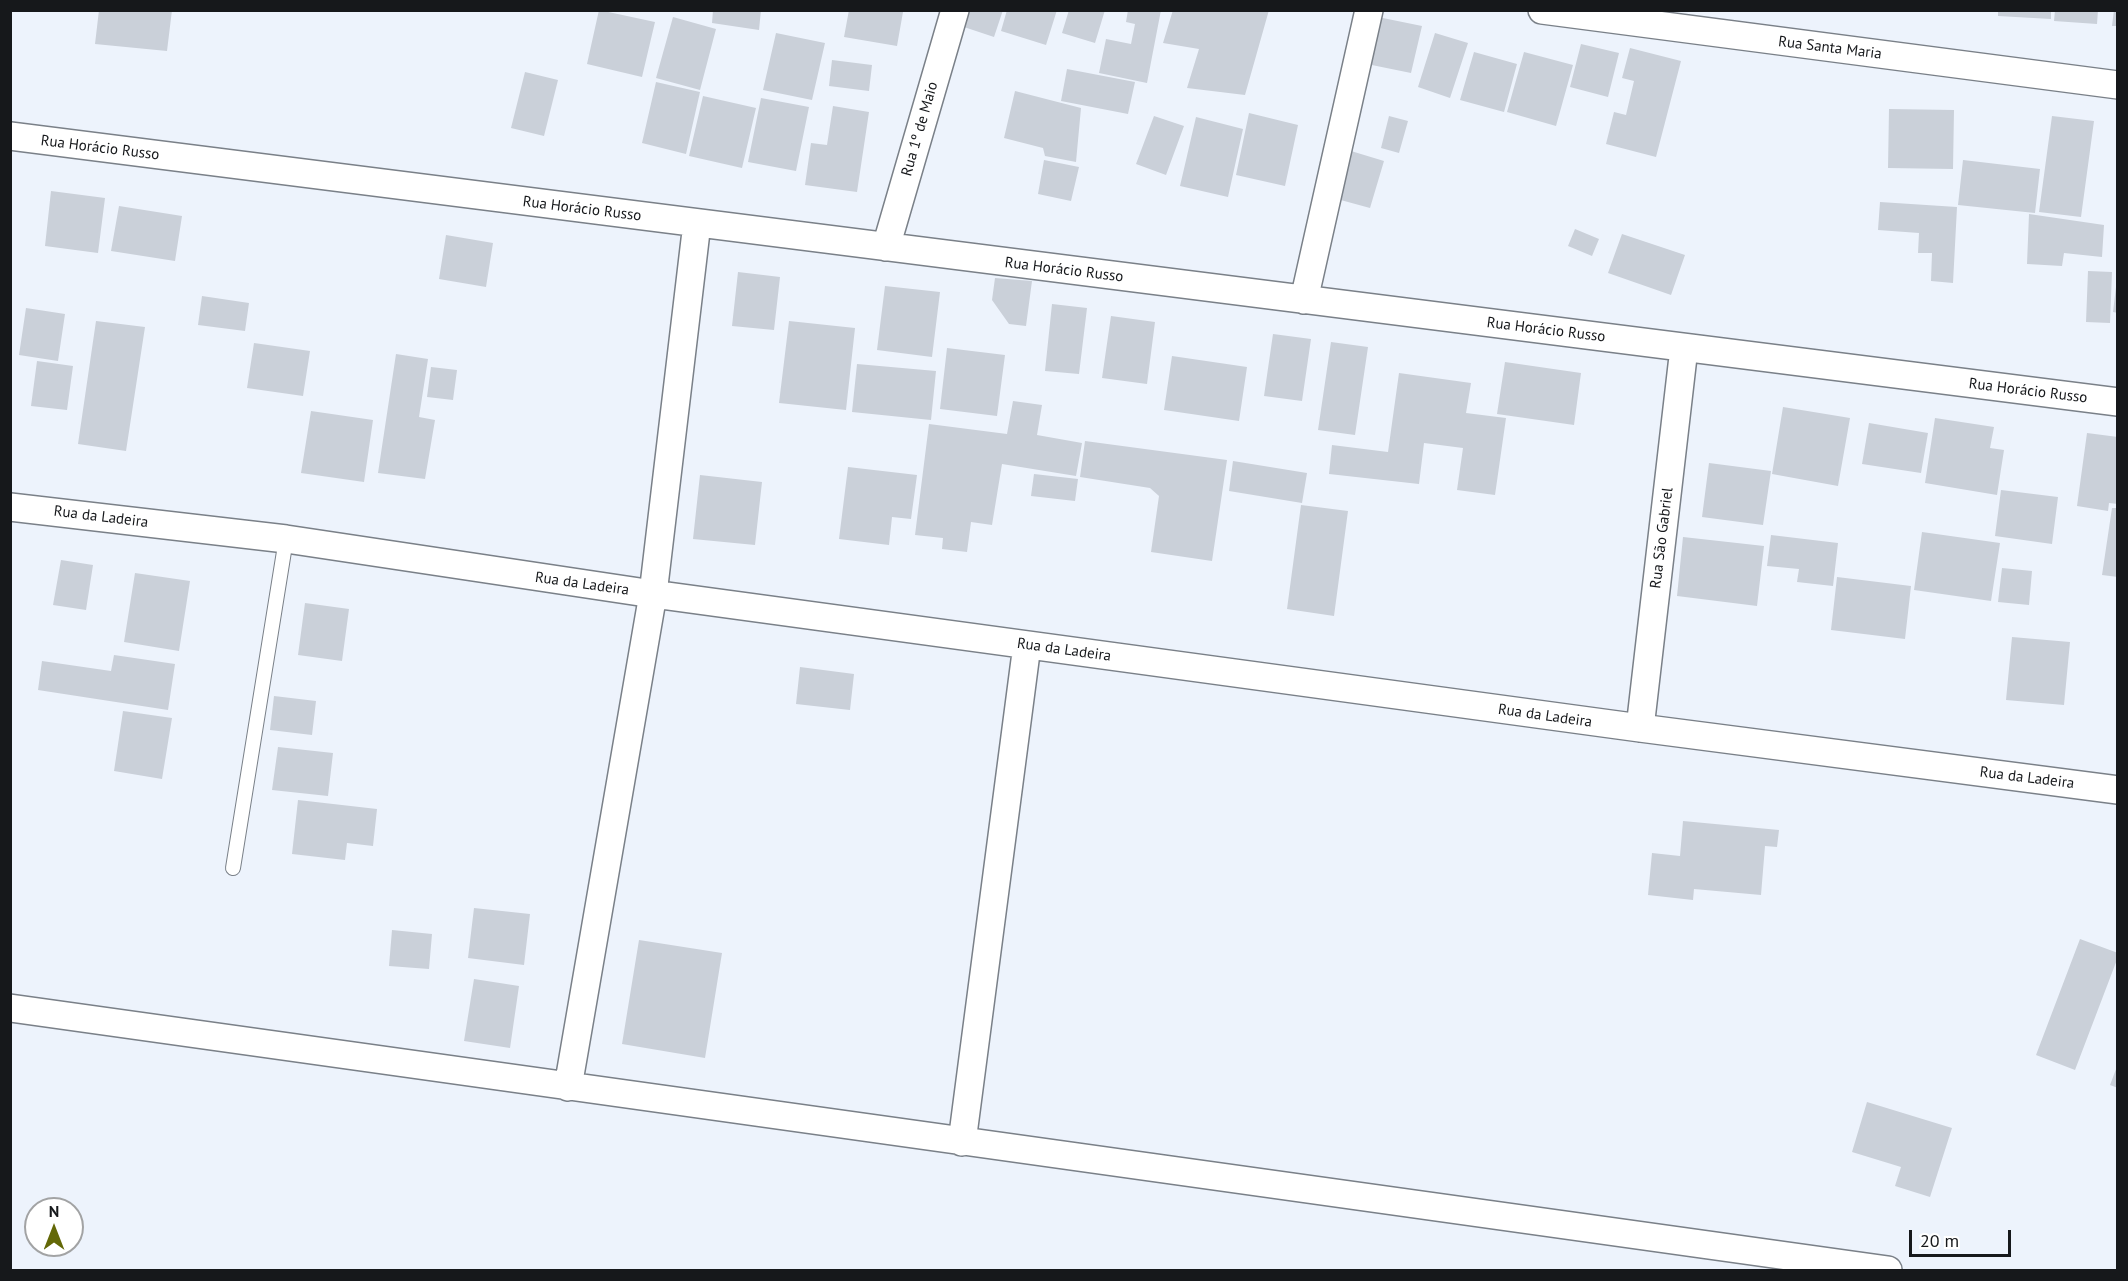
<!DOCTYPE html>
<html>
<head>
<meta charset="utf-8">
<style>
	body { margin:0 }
	#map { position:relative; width:2128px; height:1281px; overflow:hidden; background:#edf3fc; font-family:"PT Sans",sans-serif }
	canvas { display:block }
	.frame { position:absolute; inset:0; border:12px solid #16181b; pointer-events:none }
	.north { position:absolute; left:24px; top:1197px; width:60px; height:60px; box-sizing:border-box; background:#fff; border:2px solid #a2a3a4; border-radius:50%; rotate:0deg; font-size:16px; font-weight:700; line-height:24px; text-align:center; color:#16181b }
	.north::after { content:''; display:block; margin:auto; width:21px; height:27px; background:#636807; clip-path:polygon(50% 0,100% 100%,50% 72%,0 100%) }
	.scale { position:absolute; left:1909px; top:1230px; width:102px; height:27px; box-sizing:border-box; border:3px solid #16181b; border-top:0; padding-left:8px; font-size:18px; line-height:21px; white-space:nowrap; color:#16181b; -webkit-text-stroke:4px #fff; paint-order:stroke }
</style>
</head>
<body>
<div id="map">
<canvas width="2128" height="1281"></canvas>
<div class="frame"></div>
<div class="north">N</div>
<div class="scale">20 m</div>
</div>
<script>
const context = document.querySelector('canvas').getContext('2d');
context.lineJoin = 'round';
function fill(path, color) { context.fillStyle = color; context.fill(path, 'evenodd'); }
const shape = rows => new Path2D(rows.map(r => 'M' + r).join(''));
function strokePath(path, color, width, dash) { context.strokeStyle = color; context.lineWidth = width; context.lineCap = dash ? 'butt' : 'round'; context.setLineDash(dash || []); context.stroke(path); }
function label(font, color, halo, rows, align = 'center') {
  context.font = font + ' "PT Sans",sans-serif'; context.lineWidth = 6; context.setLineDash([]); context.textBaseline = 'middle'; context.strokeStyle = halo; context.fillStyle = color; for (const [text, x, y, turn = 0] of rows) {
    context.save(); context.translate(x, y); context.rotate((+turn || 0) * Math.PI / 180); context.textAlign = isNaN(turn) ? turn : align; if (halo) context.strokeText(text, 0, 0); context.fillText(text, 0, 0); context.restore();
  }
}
const building = shape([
	[99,10,172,10,167,51,95,44],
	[599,10,655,22,642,77,587,64],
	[713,10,761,10,759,30,712,23],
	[849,10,903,12,897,46,844,37],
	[956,10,1003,10,994,37,952,23],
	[1007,10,1057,10,1046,45,1001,31],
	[1069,10,1105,10,1095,43,1062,33],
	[1128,10,1161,10,1147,83,1099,73,1106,39,1131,44,1135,24,1126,22],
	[1173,10,1269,10,1245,95,1187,88,1199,49,1163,43],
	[1998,10,2051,10,2051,19,1998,16],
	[2055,10,2098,10,2097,24,2054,21],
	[2114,10,2118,10,2118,26,2112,26],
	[1373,16,1422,26,1411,73,1362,63],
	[673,17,716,29,700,90,656,78],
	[776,33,825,43,812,100,763,90],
	[1435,33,1468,43,1450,98,1418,87],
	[1581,44,1619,53,1608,97,1570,87],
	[1630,48,1681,61,1656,157,1606,144,1614,112,1626,115,1634,81,1622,78],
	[1474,52,1517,64,1504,112,1460,100],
	[1524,52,1573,65,1556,126,1507,112],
	[832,60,872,65,869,91,829,86],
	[1067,69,1135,82,1128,114,1061,101],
	[525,72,558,80,544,136,511,128],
	[656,82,700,92,686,154,642,143],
	[1015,91,1081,108,1076,162,1045,156,1043,148,1004,138],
	[703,96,756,108,742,168,689,156],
	[761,98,809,107,796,171,748,162],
	[833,106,869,112,857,192,805,185,811,143,827,145],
	[1889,109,1954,110,1953,169,1888,168],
	[1249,113,1298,125,1285,186,1236,175],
	[1154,116,1184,126,1166,175,1136,164],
	[1389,116,1408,121,1399,153,1381,148],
	[2052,116,2094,121,2081,217,2039,212],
	[1196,117,1243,129,1228,197,1180,186],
	[1351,151,1384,161,1370,208,1337,199],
	[1044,160,1079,167,1071,201,1038,194],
	[1963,160,2040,169,2035,213,1958,205],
	[51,191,105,198,98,253,45,246],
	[1880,202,1957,207,1953,283,1931,281,1932,253,1918,253,1919,233,1878,230],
	[119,206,182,216,175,261,111,251],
	[2029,214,2104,225,2102,257,2064,253,2062,266,2027,264],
	[1575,229,1599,239,1592,256,1568,246],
	[1622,234,1685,255,1671,295,1608,273],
	[446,235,493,243,486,287,439,279],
	[2088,271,2112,272,2110,323,2086,322],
	[738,272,780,277,774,330,732,326],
	[995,278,1032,281,1026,326,1009,324,992,300],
	[885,286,940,292,932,357,877,350],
	[2116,287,2118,287,2118,313,2113,312],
	[202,296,249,303,245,331,198,325],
	[1052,304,1087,308,1079,374,1045,371],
	[26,308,65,314,58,361,19,355],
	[1111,316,1155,322,1147,384,1102,378],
	[96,321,145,327,126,451,78,444],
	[789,321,855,328,846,410,779,403],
	[1273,334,1311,339,1302,401,1264,396],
	[1331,342,1368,347,1355,435,1318,430],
	[254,343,310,351,303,396,247,388],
	[947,348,1005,355,997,416,940,409],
	[396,354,428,359,419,417,435,420,425,479,378,473],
	[1172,356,1247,367,1239,421,1164,410],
	[37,361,73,366,67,410,31,406],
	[1505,362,1581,373,1574,425,1497,414],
	[857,364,936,371,931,420,852,412],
	[431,367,457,370,453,400,427,397],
	[1399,373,1471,383,1466,413,1506,418,1495,495,1457,490,1463,448,1424,443,1419,484,1329,474,1332,445,1388,452],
	[1013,401,1042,405,1037,435,1082,443,1076,476,1002,464,992,525,971,522,967,552,942,549,943,538,915,535,929,424,1007,434],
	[1783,407,1850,418,1838,486,1772,474],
	[311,411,373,420,364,482,301,473],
	[1935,418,1994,427,1990,448,2004,450,1997,495,1925,483],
	[1869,423,1928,433,1921,473,1862,464],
	[2087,433,2118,437,2118,504,2109,503,2108,511,2077,506],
	[1085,441,1227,460,1212,561,1151,552,1159,496,1150,488,1080,477],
	[1233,461,1307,473,1302,503,1229,491],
	[1709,463,1771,471,1763,525,1702,517],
	[848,467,917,475,911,519,892,517,889,545,839,539],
	[1034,474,1078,479,1075,501,1031,496],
	[700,475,762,482,755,545,693,539],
	[2001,490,2058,497,2052,544,1995,536],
	[1301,505,1348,511,1334,616,1287,609],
	[2112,508,2118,508,2118,577,2102,575],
	[1922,532,2000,543,1991,601,1914,590],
	[1771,535,1838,543,1833,586,1797,582,1799,569,1767,566],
	[1683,537,1764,546,1757,606,1677,596],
	[61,560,93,565,86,610,53,605],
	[2002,568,2032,571,2029,605,1998,602],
	[135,573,190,581,179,651,124,642],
	[1837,577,1911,586,1905,639,1831,630],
	[305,603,349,609,342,661,298,655],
	[2012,637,2070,642,2064,705,2006,700],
	[114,655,175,664,168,710,38,690,42,661,111,671],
	[800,667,854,674,850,710,796,704],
	[274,696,316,701,312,735,270,730],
	[123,711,172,718,162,779,114,771],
	[278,747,333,753,328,796,272,790],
	[298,800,377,809,373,846,347,843,345,860,292,854],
	[1683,821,1779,830,1777,847,1765,846,1761,895,1694,889,1693,900,1648,895,1652,853,1680,856],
	[474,908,530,914,524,965,468,958],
	[392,930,432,934,429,969,389,966],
	[2080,939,2118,953,2118,957,2075,1070,2036,1055],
	[639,940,722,953,705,1058,622,1044],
	[474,979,519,986,510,1048,464,1041],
	[2118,1064,2118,1088,2110,1085],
	[1867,1102,1952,1128,1930,1197,1895,1186,1901,1167,1852,1152]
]);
const service = shape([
	[233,868,286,539]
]);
const minor = shape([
	[1542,10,2118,85],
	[10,136,2118,402],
	[886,247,955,10],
	[1304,300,1369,10],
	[10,507,286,539,653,594,1640,728,2118,790],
	[1640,728,1684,348],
	[10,1008,1888,1270],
	[568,1087,653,594,697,223],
	[962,1142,1027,645]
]);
const streetNames = [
	["Rua Santa Maria",1830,48,7],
	["Rua 1º de Maio",920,129,-74],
	["Rua Horácio Russo",100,148,7],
	["Rua Horácio Russo",582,209,7],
	["Rua Horácio Russo",1064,270,7],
	["Rua Horácio Russo",1546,330,7],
	["Rua Horácio Russo",2028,391,7],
	["Rua da Ladeira",101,517,7],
	["Rua São Gabriel",1662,538,-83],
	["Rua da Ladeira",582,584,8],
	["Rua da Ladeira",1064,650,8],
	["Rua da Ladeira",1545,716,8],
	["Rua da Ladeira",2027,778,7]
];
fill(building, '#cad0d9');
strokePath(service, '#7a8088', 16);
strokePath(minor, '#7a8088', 30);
strokePath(service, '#fff', 14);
strokePath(minor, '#fff', 27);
label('15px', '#16181b', '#fff', streetNames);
</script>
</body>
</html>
